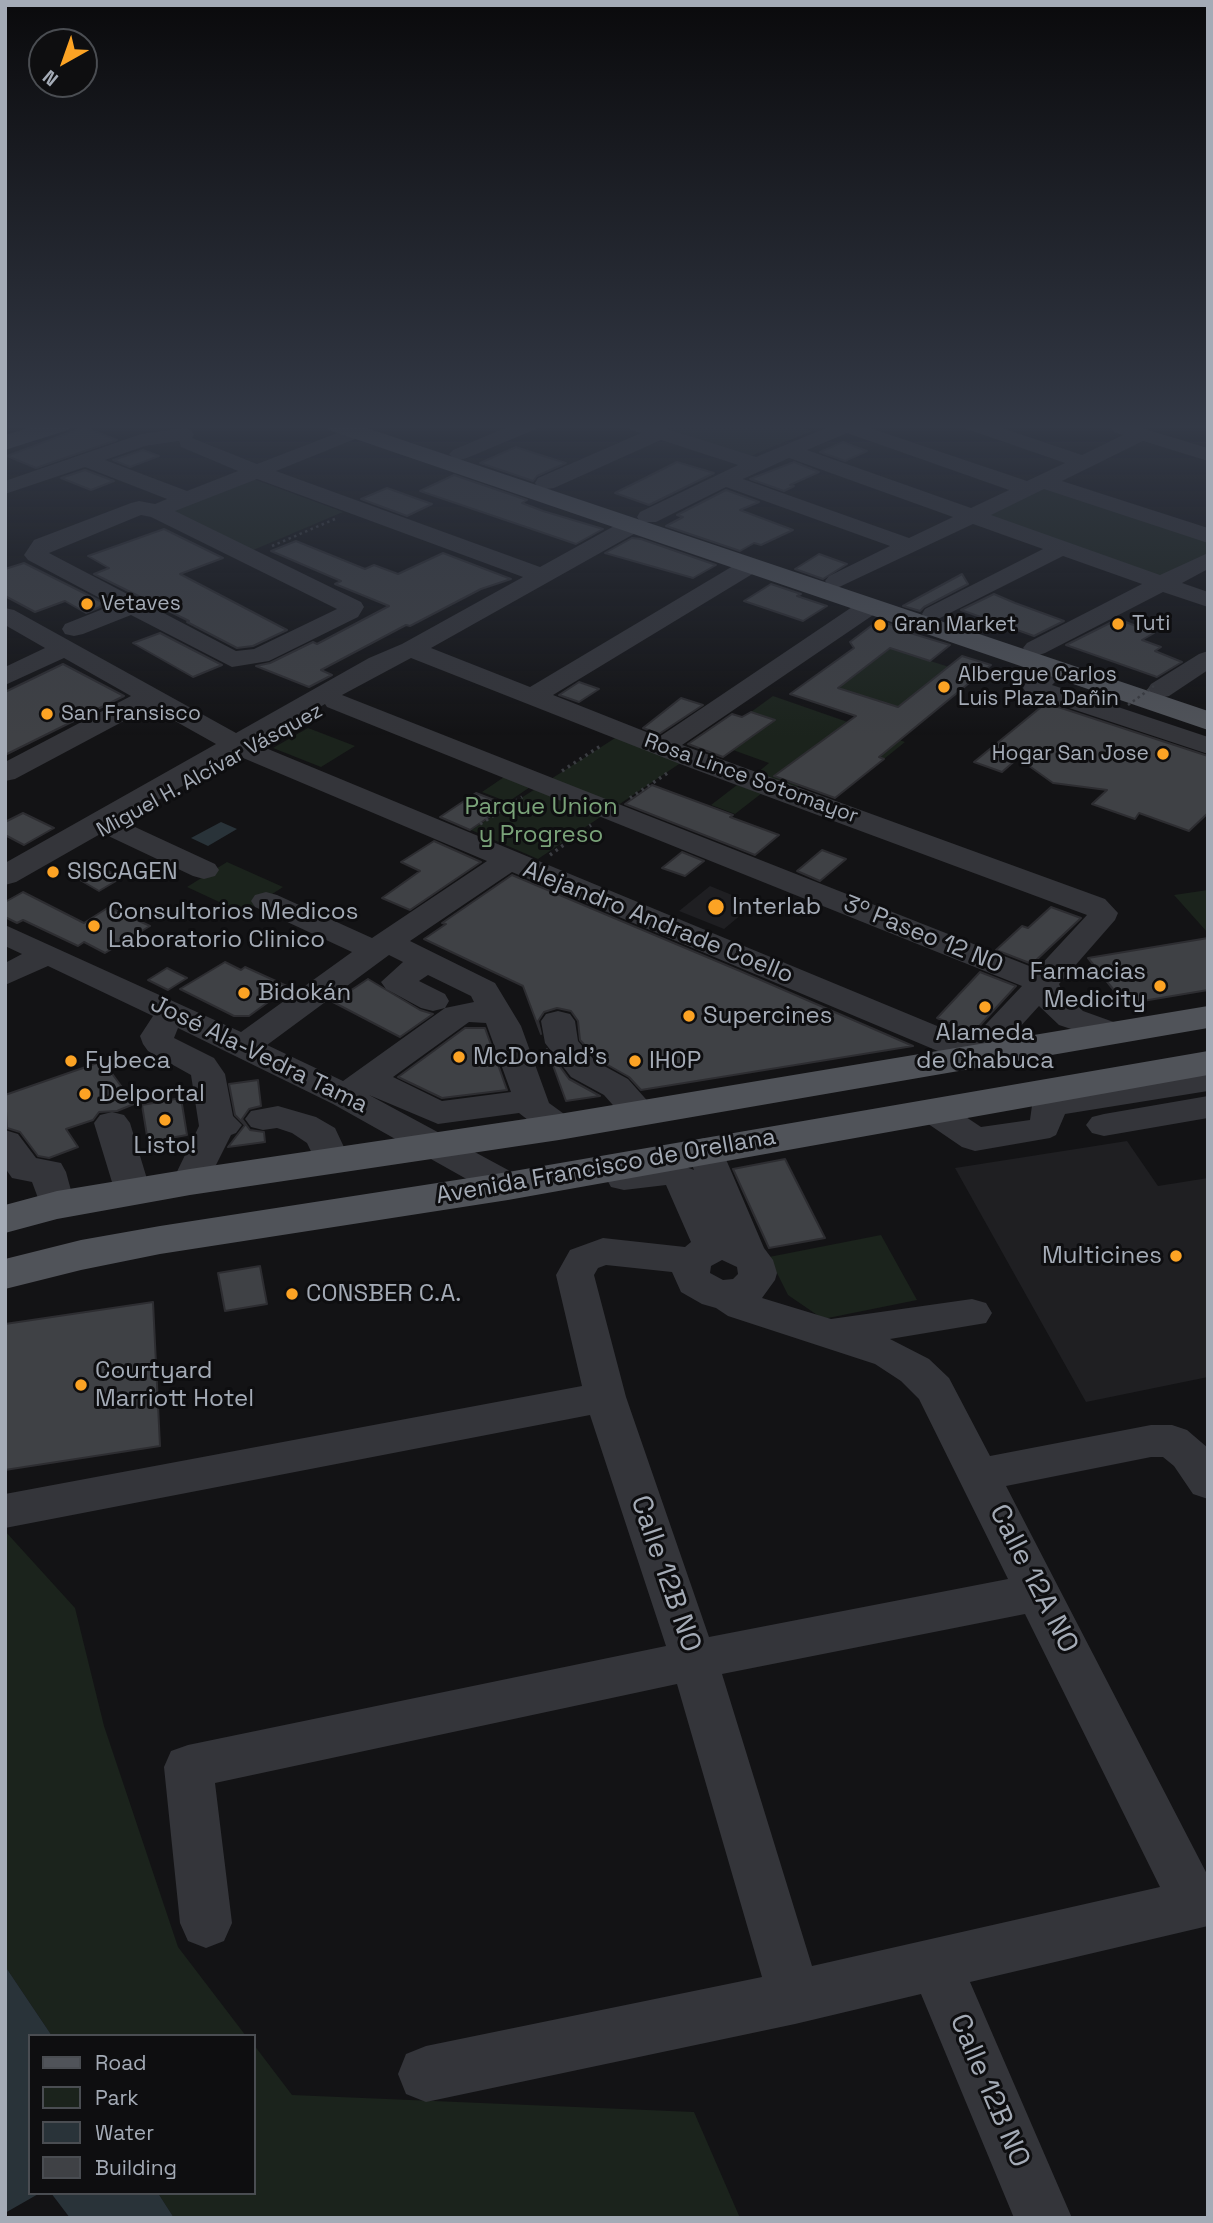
<!DOCTYPE html>
<html>
<head>
<meta charset="utf-8">
<style>
	body { margin:0 }
	#map { position:relative; width:1213px; height:2223px; overflow:hidden; background:#131315; font-family:"Space Grotesk",sans-serif }
	canvas { display:block }
	.frame { position:absolute; inset:0; border:7px solid #a4abb6; pointer-events:none }
	.legend { position:absolute; left:28px; top:2034px; width:228px; height:161px; box-sizing:border-box; background:#0e0e10; border:2px solid #4a4d52; margin:0; padding:9px 12px; list-style:none; font-size:21px; color:#a4abb6 }
	.legend li { display:flex; align-items:center; gap:14px; height:35px }
	.legend b { width:35px; border:2px solid #4a4d52 }
	.north { position:absolute; left:28px; top:28px; width:70px; height:70px; box-sizing:border-box; background:#0e0e10; border:2px solid #4a4d52; border-radius:50%; rotate:220deg; font-size:19px; font-weight:700; line-height:28px; text-align:center; color:#a4abb6 }
	.north::after { content:''; display:block; margin:auto; width:24px; height:32px; background:#fca324; clip-path:polygon(50% 0,100% 100%,50% 72%,0 100%) }
</style>
</head>
<body>
<div id="map">
<canvas width="1213" height="2223"></canvas>
<div class="frame"></div>
<ul class="legend">
<li><b style="height:9px;background:#505359"></b>Road</li>
<li><b style="height:19px;background:#1b231c"></b>Park</li>
<li><b style="height:19px;background:#293339"></b>Water</li>
<li><b style="height:19px;background:#3f4145"></b>Building</li>
</ul>
<div class="north">N</div>
</div>
<script>
const context = document.querySelector('canvas').getContext('2d');
context.lineJoin = 'round';
function fill(path, color) { context.fillStyle = color; context.fill(path, 'evenodd'); }
const shape = rows => new Path2D(rows.map(r => 'M' + r).join(''));
function strokePath(path, color, width, dash) { context.strokeStyle = color; context.lineWidth = width; context.lineCap = dash ? 'butt' : 'round'; context.setLineDash(dash || []); context.stroke(path); }
function label(font, color, halo, rows, align = 'center') {
  context.font = font + ' "Space Grotesk",sans-serif'; context.lineWidth = 6; context.setLineDash([]); context.textBaseline = 'middle'; context.strokeStyle = halo; context.fillStyle = color; for (const [text, x, y, turn = 0] of rows) {
    context.save(); context.translate(x, y); context.rotate((+turn || 0) * Math.PI / 180); context.textAlign = isNaN(turn) ? turn : align; if (halo) context.strokeText(text, 0, 0); context.fillText(text, 0, 0); context.restore();
  }
}
const built = shape([
	[710,886,754,904,724,929,679,911],
	[1127,1141,1158,1186,1208,1178,1208,1377,1086,1402,955,1168]
]);
const green = shape([
	[658,425,793,425,812,431,748,457],
	[251,478,343,512,251,551,168,511],
	[1049,485,1208,539,1208,555,1161,581,982,517],
	[890,648,949,667,898,707,811,679,841,657,867,666],
	[773,696,905,742,884,759,825,738,808,751,809,778,797,787,757,773,769,763,708,741,774,720,751,712],
	[308,728,355,746,321,767,273,748],
	[623,733,688,758,538,859,471,830],
	[510,773,536,783,508,802,482,792],
	[737,785,762,793,735,814,711,805],
	[227,862,283,887,243,913,187,887],
	[1208,890,1208,933,1174,895],
	[881,1235,917,1300,823,1319,788,1295,769,1257],
	[5,1531,75,1608,104,1726,178,1947,246,2036,52,2036,5,1966],
	[254,2045,292,2095,694,2112,740,2218,174,2218,158,2193,254,2193]
]);
const water = shape([
	[221,822,237,829,208,846,191,838],
	[5,1966,52,2036,30,2036,30,2193,40,2193,5,2213],
	[51,2193,158,2193,174,2218,70,2218]
]);
const building = shape([
	[84,427,117,440,36,468,7,456,84,427],
	[843,442,867,451,845,461,820,452,843,442],
	[516,447,537,454,566,463,537,476,533,481,480,463,516,447],
	[143,450,159,456,130,467,113,460,143,450],
	[677,462,714,473,649,505,615,493,677,462],
	[794,462,819,472,790,485,794,486,784,491,750,479,794,462],
	[85,470,114,481,91,490,61,478,85,470],
	[454,475,527,500,522,503,543,511,603,529,576,544,420,491,454,475],
	[387,488,432,504,407,516,361,499,387,488],
	[726,490,759,502,740,510,793,530,761,545,754,543,740,551,666,526,683,517,677,515,726,490],
	[164,529,223,558,180,574,287,630,253,646,237,648,187,622,189,621,94,574,109,568,88,556,164,529],
	[632,538,641,539,716,565,693,578,605,553,632,538],
	[296,541,365,569,374,565,398,574,443,553,511,579,481,589,410,626,406,625,321,670,332,675,309,687,256,666,270,663,313,642,317,644,389,606,335,584,341,581,271,551,296,541],
	[819,554,847,564,823,579,795,569,819,554],
	[24,563,102,602,100,607,86,613,65,601,35,612,5,596,5,569,24,563],
	[962,574,968,584,924,607,920,611,903,606,962,574],
	[771,584,801,594,797,596,827,606,803,621,744,601,771,584],
	[994,594,1015,603,1064,621,1034,636,961,610,994,594],
	[1118,619,1154,633,1142,640,1161,647,1155,651,1182,662,1157,677,1066,645,1118,619],
	[879,620,900,628,897,629,950,645,930,661,890,648,838,688,898,707,962,656,991,665,879,757,884,759,835,798,774,776,856,716,790,694,854,648,850,642,879,620],
	[160,633,222,665,193,677,133,643,160,633],
	[63,664,124,696,5,755,5,692,63,664],
	[579,682,599,689,579,702,559,695,579,682],
	[681,698,703,705,659,734,643,728,681,698],
	[1046,703,1208,756,1208,813,1189,831,1139,813,1135,819,1092,804,1107,790,1053,783,1018,758,1002,772,974,762,1046,703],
	[751,712,775,720,723,757,688,744,732,714,742,717,751,712],
	[652,785,733,815,730,817,779,835,755,855,625,804,652,785],
	[476,793,507,805,470,830,440,817,476,793],
	[23,813,54,828,24,845,5,835,5,822,23,813],
	[434,841,481,862,410,910,382,898,420,871,401,862,434,841],
	[822,850,846,859,820,881,797,871,822,850],
	[682,852,704,861,685,876,662,868,682,852],
	[97,865,121,878,99,891,75,877,97,865],
	[512,875,740,971,913,1046,641,1090,629,1077,597,1059,580,1040,578,1021,571,1011,557,1008,544,1012,538,1021,541,1034,523,986,424,939,446,924,442,923,512,875],
	[23,892,84,923,109,907,150,926,105,953,84,942,78,946,23,920,17,923,5,917,5,902,23,892],
	[1051,907,1081,918,1032,964,996,950,1022,926,1028,928,1051,907],
	[1208,938,1208,990,1125,1004,1088,958,1208,938],
	[225,962,241,970,245,967,289,987,249,1016,234,1016,180,989,225,962],
	[167,968,187,978,168,990,148,980,167,968],
	[980,972,1016,986,973,1033,937,1018,980,972],
	[368,979,420,1010,433,1014,400,1037,333,1002,368,979],
	[465,1028,485,1028,507,1090,442,1098,398,1077,465,1028],
	[547,1049,569,1079,600,1096,566,1101,547,1049],
	[103,1061,134,1104,117,1111,99,1112,93,1120,66,1129,78,1147,49,1158,38,1156,20,1132,7,1128,5,1095,103,1061],
	[258,1080,261,1106,249,1109,242,1119,250,1130,264,1132,265,1142,228,1147,245,1125,235,1115,229,1084,258,1080],
	[181,1098,187,1135,148,1142,142,1105,181,1098],
	[785,1159,825,1238,769,1248,733,1169,785,1159],
	[260,1266,267,1304,225,1311,218,1273,260,1266],
	[153,1302,160,1446,5,1470,5,1324,153,1302]
]);
const pathFar1 = shape([
	[272,546,335,519]
]);
const path = shape([
	[562,771,602,745],
	[630,798,669,772],
	[480,824,522,797],
	[550,855,591,825]
]);
const minor = shape([
	[358,425,365,427,368,431,365,435,276,471,540,567,625,520,639,520,637,517,640,512,738,465,661,440,554,488,546,489,538,488,535,483,538,478,641,433,629,429,626,425,655,425,756,457,833,425,861,425,1027,481,1065,463,967,429,964,425,993,425,1082,455,1123,435,1114,432,1111,428,1113,425,1131,425,1208,448,1208,461,1143,441,1062,481,1208,528,1208,543,1044,489,991,515,1160,575,1208,553,1208,569,1182,583,1208,592,1208,607,1163,592,1045,653,1036,656,1027,653,1023,648,1027,643,1142,584,1063,556,934,621,925,619,922,614,925,609,1043,549,973,524,837,588,829,586,825,581,829,576,890,546,726,487,656,522,642,522,644,525,641,530,431,648,530,687,743,560,759,560,763,565,759,570,553,695,659,737,861,601,870,599,879,601,882,606,879,611,682,745,1105,899,1118,913,1115,920,1059,984,1062,991,1083,1011,1122,1025,1127,1032,1122,1039,1110,1042,1059,1025,1039,1006,988,1062,976,1065,964,1062,512,872,410,941,495,983,521,1026,549,1103,571,1119,577,1127,571,1135,559,1138,547,1135,519,1113,438,1124,369,1095,521,1177,526,1186,521,1195,508,1198,495,1195,333,1104,178,1028,174,1038,214,1058,225,1074,233,1116,242,1125,236,1133,231,1135,203,1191,190,1194,177,1191,172,1182,199,1126,191,1075,148,1051,143,1044,140,1036,153,1016,48,966,5,985,5,963,22,954,5,946,5,925,241,1032,352,952,255,907,251,901,255,895,266,892,277,895,372,938,487,861,236,755,122,821,215,864,219,870,215,876,204,879,193,876,102,833,16,882,5,885,5,863,216,744,150,707,15,779,5,781,5,762,131,696,64,658,5,685,5,667,45,648,5,625,5,608,14,610,236,733,369,658,402,644,523,577,257,479,175,511,361,602,364,607,358,617,269,661,232,667,131,615,83,634,74,636,65,634,62,629,65,624,113,605,28,560,24,555,34,540,131,503,139,501,155,504,167,499,85,467,5,494,5,481,141,434,184,428,191,430,194,434,192,438,257,464,358,425],
	[847,433,1009,490,971,508,807,450,847,433],
	[179,441,181,447,238,471,187,491,105,460,145,446,179,441],
	[789,458,953,517,909,538,743,479,789,458],
	[141,515,151,517,337,609,254,649,236,651,49,553,141,515],
	[411,658,680,764,1087,915,1037,969,342,695,411,658],
	[325,704,327,707,1022,986,971,1040,256,744,325,704],
	[389,955,403,962,381,982,386,989,421,1008,433,1011,445,1008,449,1001,445,994,419,981,428,975,471,996,474,1002,445,1008,343,1081,267,1045,389,955],
	[469,1022,486,1023,511,1092,442,1101,393,1077,469,1022],
	[512,425,539,425,536,429,467,458,460,460,453,458,449,454,453,450,512,425],
	[1208,651,1208,670,1169,696,1160,698,1151,696,1147,690,1151,684,1199,654,1208,651],
	[1055,661,1064,664,1068,669,1052,685,1208,737,1208,754,1027,694,1023,688,1028,679,1046,664,1055,661],
	[558,1011,570,1014,575,1021,578,1041,595,1061,628,1079,652,1106,658,1114,652,1122,640,1125,628,1122,604,1095,571,1077,545,1043,541,1021,546,1014,558,1011],
	[1208,1069,1208,1091,1065,1114,1056,1135,1050,1138,975,1151,962,1147,921,1119,916,1111,921,1103,933,1100,945,1103,981,1127,1030,1120,1034,1091,1039,1083,1051,1080,1063,1083,1068,1092,1208,1069],
	[1208,1096,1208,1118,1104,1136,1092,1133,1086,1125,1092,1117,1104,1114,1208,1096],
	[278,1106,316,1117,335,1128,350,1160,345,1168,332,1172,319,1168,307,1143,292,1133,277,1128,263,1130,251,1127,245,1119,251,1111,278,1106],
	[112,1112,124,1115,130,1123,151,1192,146,1201,133,1204,120,1201,115,1192,94,1123,100,1115,112,1112],
	[5,1130,18,1134,36,1158,61,1163,66,1172,75,1205,70,1214,57,1218,44,1214,32,1182,12,1178,5,1168,5,1130],
	[704,1138,717,1142,722,1150,764,1248,773,1260,777,1273,775,1280,762,1298,831,1319,972,1299,986,1303,992,1313,986,1323,890,1339,929,1359,949,1378,990,1456,1151,1425,1172,1425,1187,1430,1208,1448,1208,1499,1193,1494,1174,1466,1163,1457,1151,1457,1006,1486,1208,1876,1208,1926,970,1982,1072,2218,1014,2218,921,1994,795,2024,426,2102,406,2094,398,2074,406,2054,426,2046,762,1977,677,1684,215,1783,232,1923,224,1941,206,1948,188,1941,180,1923,164,1767,171,1751,188,1745,666,1646,590,1415,5,1528,5,1494,582,1386,556,1275,570,1250,603,1238,685,1247,691,1242,666,1185,624,1190,611,1187,606,1178,611,1169,665,1159,694,1170,686,1150,691,1142,704,1138],
	[722,1260,737,1267,738,1274,733,1279,723,1280,710,1273,711,1266,722,1260],
	[606,1265,672,1272,681,1292,702,1304,716,1308,728,1316,875,1364,901,1381,919,1399,1008,1579,709,1637,626,1397,594,1275,598,1268,606,1265],
	[1025,1614,1160,1887,812,1966,722,1674,1025,1614]
]);
const major = shape([
	[39,425,71,425,68,430,5,450,5,435,39,425],
	[326,425,358,425,1208,711,1208,730,329,430,326,425],
	[1208,1006,1208,1028,559,1140,190,1195,57,1219,5,1233,5,1205,57,1191,190,1169,559,1114,1208,1006],
	[1208,1051,1208,1075,508,1200,160,1254,81,1270,5,1289,5,1259,81,1240,160,1226,508,1172,1208,1051]
]);
const pathBridge = shape([
	[1128,705,1154,686]
]);
const markers = [
	[87,604,7,"#fca324"],
	[1118,624,7,"#fca324"],
	[880,625,7,"#fca324"],
	[944,687,7,"#fca324"],
	[47,714,7,"#fca324"],
	[1163,754,7,"#fca324"],
	[53,872,7,"#fca324"],
	[716,907,9,"#fca324"],
	[94,926,7,"#fca324"],
	[1160,986,7,"#fca324"],
	[244,993,7,"#fca324"],
	[985,1007,7,"#fca324"],
	[689,1016,7,"#fca324"],
	[459,1057,7,"#fca324"],
	[71,1061,7,"#fca324"],
	[635,1061,7,"#fca324"],
	[85,1094,7,"#fca324"],
	[165,1120,7,"#fca324"],
	[1176,1256,7,"#fca324"],
	[292,1294,7,"#fca324"],
	[81,1385,7,"#fca324"]
];
const farPoinames = [
	["Vetaves",101,604],
	["Tuti",1132,624],
	["Gran Market",894,625],
	["Albergue Carlos",958,675],
	["Luis Plaza Dañin",958,699],
	["San Fransisco",61,714],
	["Hogar San Jose",1149,754,"right"]
];
const farStreetnames = [
	["Miguel H. Alcívar Vásquez",210,771,-29],
	["Rosa Lince Sotomayor",751,779,20]
];
const parkNames = [
	["Parque Union",541,807],
	["y Progreso",541,835]
];
const poiNames = [
	["SISCAGEN",67,872],
	["Interlab",732,907],
	["Consultorios Medicos",108,912],
	["Laboratorio Clinico",108,940],
	["Farmacias",1146,972,"right"],
	["Medicity",1146,1000,"right"],
	["Bidokán",258,993],
	["Supercines",703,1016],
	["Alameda",985,1033,"center"],
	["de Chabuca",985,1061,"center"],
	["McDonald's",473,1057],
	["Fybeca",85,1061],
	["IHOP",649,1061],
	["Delportal",99,1094],
	["Listo!",165,1146,"center"],
	["Multicines",1162,1256,"right"],
	["CONSBER C.A.",306,1294],
	["Courtyard",95,1371],
	["Marriott Hotel",95,1399]
];
const streetNames = [
	["Alejandro Andrade Coello",658,923,22],
	["3º Paseo 12 NO",923,935,22],
	["José Ala-Vedra Tama",259,1055,26],
	["Avenida Francisco de Orellana",606,1167,-10]
];
const nearStreetnames = [
	["Calle 12B NO",665,1574,71],
	["Calle 12A NO",1033,1579,63],
	["Calle 12B NO",989,2091,67]
];
fill(built, '#1f1f22');
fill(green, '#1b231c');
fill(water, '#293339');
fill(building, '#3f4145');
strokePath(building, '#2d2d31', 2);
strokePath(pathFar1, '#3a3c41', 2.5, [2.5, 3.5]);
strokePath(path, '#3a3c41', 3.5, [2.5, 4.5]);
fill(minor, '#34353a');
fill(major, '#505359');
strokePath(pathBridge, '#3a3c41', 2.5, [2.5, 3.5]);
const sky = context.createLinearGradient(0, 0, 0, 736);
sky.addColorStop(0, '#0a0a0c');
sky.addColorStop(0.58, '#333946');
sky.addColorStop(1, '#33394600');
context.fillStyle = sky;
context.fillRect(0, 0, 1213, 736);
for (const [x, y, r, color] of markers) { const dot = new Path2D(); dot.arc(x, y, r, 0, 2 * Math.PI); context.fillStyle = color; context.fill(dot); strokePath(dot, '#0e0e10', 2.5); }
label('21px', '#a4abb6', '#0e0e10', farPoinames, 'left');
label('21px', '#a4abb6', '#0e0e10', farStreetnames);
label('24px', '#7aa379', '#0e0e10', parkNames);
label('24px', '#a4abb6', '#0e0e10', poiNames, 'left');
label('24px', '#a4abb6', '#0e0e10', streetNames);
label('28px', '#a4abb6', '#0e0e10', nearStreetnames);
</script>
</body>
</html>
